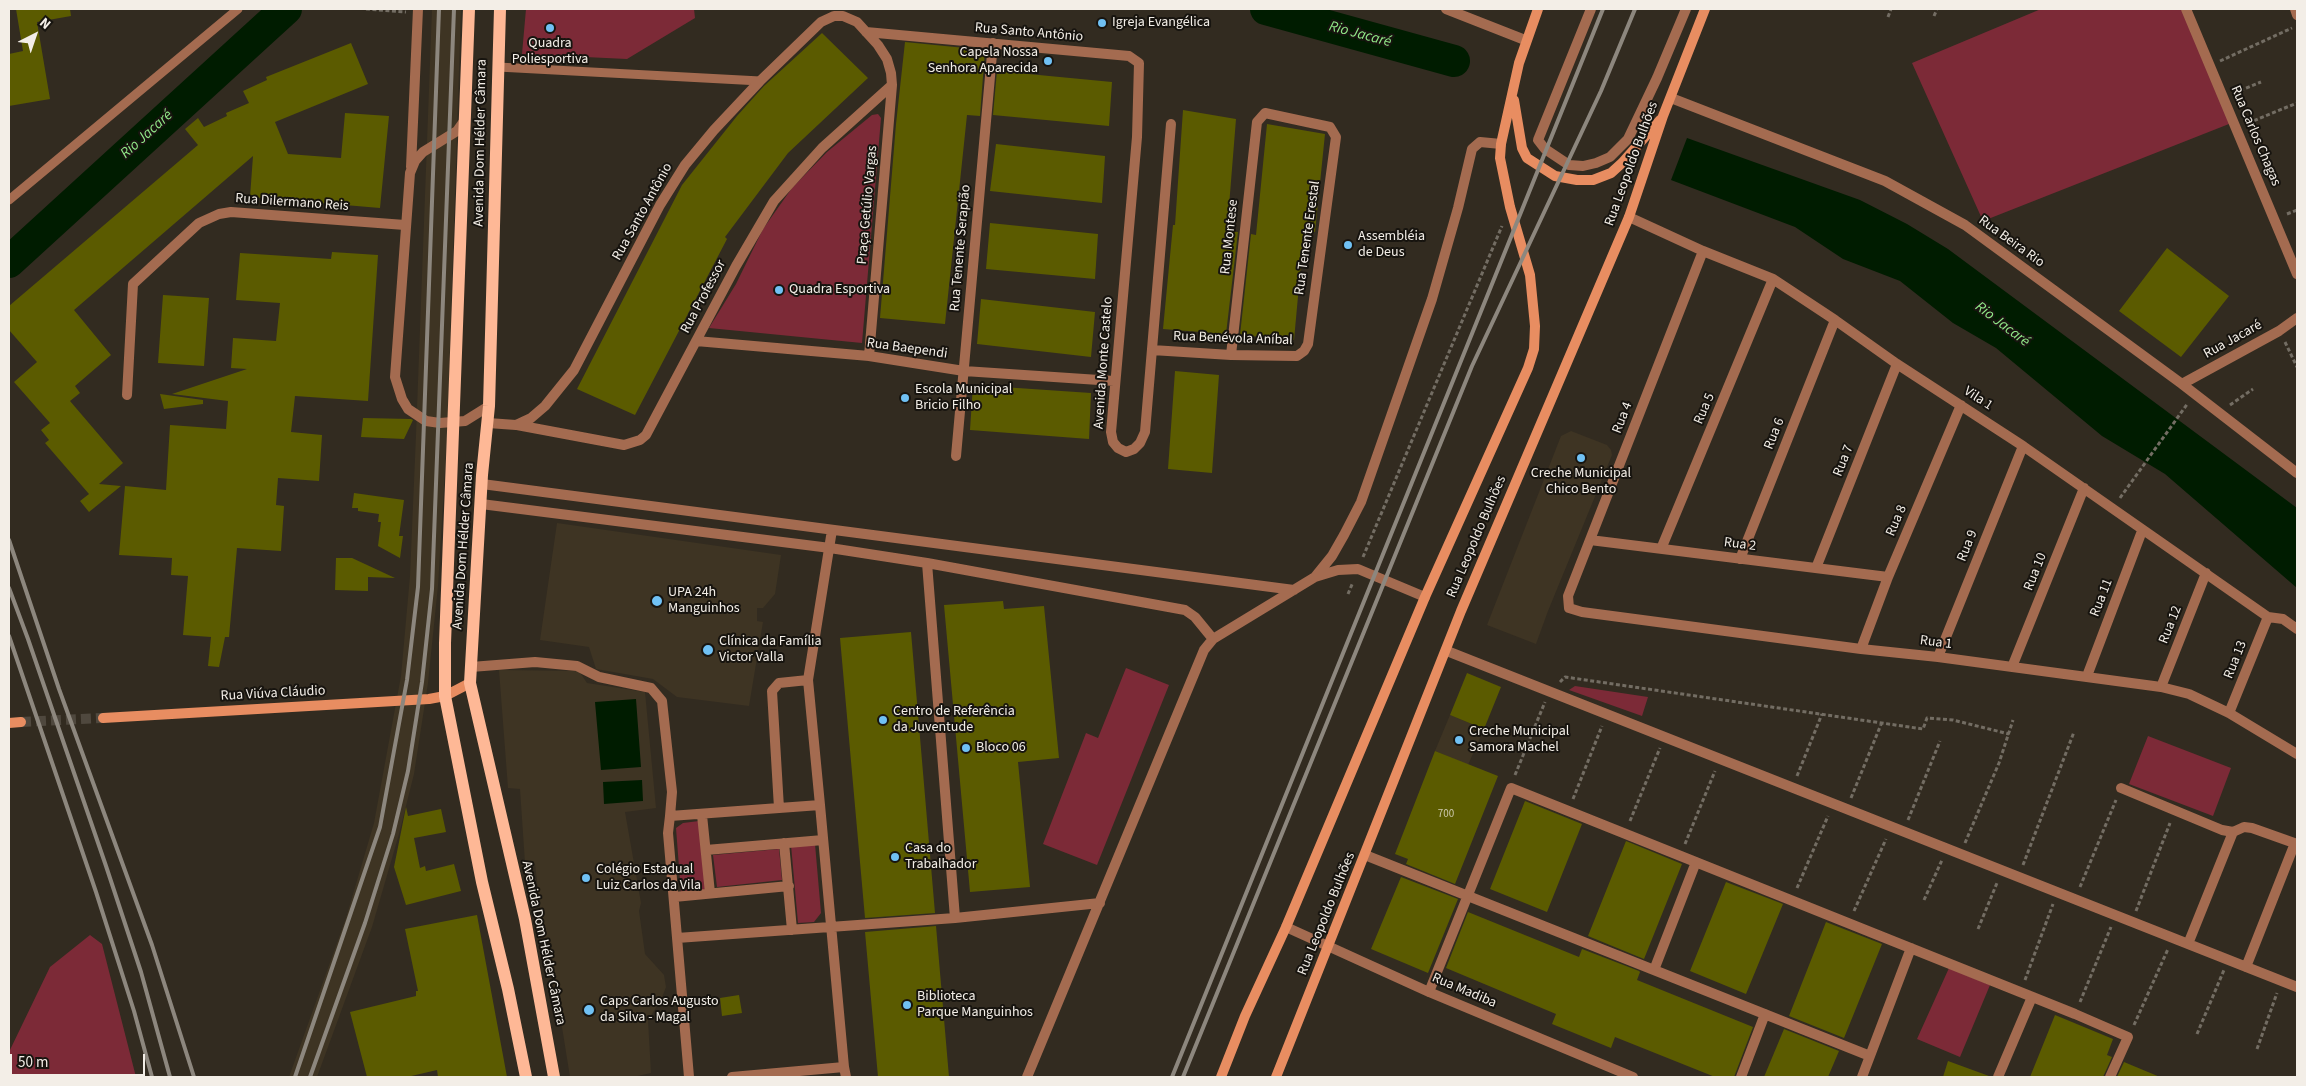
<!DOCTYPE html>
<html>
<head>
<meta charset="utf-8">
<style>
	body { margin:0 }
	#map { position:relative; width:2306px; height:1086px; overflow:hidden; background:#322b20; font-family:"Source Sans 3",sans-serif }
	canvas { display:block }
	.frame { position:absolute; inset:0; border:10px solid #f3eee7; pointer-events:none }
	.north { position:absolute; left:10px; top:10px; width:50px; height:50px; -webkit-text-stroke:4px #17140f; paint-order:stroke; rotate:41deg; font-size:14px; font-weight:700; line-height:20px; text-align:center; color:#f3eee7 }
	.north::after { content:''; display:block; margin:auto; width:18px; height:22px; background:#f3eee7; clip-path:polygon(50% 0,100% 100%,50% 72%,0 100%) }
	.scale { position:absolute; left:10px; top:1054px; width:135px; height:22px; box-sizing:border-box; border:2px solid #f3eee7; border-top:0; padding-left:6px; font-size:15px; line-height:18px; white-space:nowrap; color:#f3eee7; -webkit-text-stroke:4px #17140f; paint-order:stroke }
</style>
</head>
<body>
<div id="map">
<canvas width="2306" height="1086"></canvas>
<div class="frame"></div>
<div class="north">N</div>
<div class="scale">50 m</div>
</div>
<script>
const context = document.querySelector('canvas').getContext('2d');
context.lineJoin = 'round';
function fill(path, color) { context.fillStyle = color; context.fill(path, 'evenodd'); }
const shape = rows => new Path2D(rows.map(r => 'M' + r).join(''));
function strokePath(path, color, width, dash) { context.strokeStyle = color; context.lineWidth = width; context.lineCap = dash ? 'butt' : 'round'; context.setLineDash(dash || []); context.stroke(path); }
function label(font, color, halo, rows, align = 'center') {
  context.font = font + ' "Source Sans 3",sans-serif'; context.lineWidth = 4; context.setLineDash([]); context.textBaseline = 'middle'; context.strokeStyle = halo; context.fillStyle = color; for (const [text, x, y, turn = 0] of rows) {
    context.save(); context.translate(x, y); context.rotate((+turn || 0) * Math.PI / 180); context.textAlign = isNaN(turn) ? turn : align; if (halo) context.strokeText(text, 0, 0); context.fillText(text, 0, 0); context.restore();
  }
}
const built = shape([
	[432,9,461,9,447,438,438,586,428,683,414,774,399,834,372,927,317,1077,289,1077,346,918,374,823,401,676,410,576,416,435],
	[1571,431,1607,445,1611,450,1612,455,1548,611,1536,644,1487,625,1561,436],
	[557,523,781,555,775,594,763,608,757,608,757,621,763,622,749,706,677,697,653,679,596,669,589,647,540,640],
	[499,670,579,671,587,683,645,692,656,808,625,812,641,903,639,911,645,954,664,975,666,987,661,1000,648,1020,651,1073,633,1077,570,1077,558,1002,545,950,535,864,525,863,520,789,508,788],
	[1450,715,1484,729,1468,765,1435,751]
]);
const green = shape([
	[526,9,694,9,695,18,627,59,522,54],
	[2041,9,2184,9,2234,122,1983,221,1912,63],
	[878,114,881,118,862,343,709,328,736,284,763,229,792,188,827,152,872,115],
	[1126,668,1169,685,1097,865,1043,844,1086,733,1098,738],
	[1575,686,1648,697,1642,716,1569,690],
	[2148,736,2231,768,2213,816,2129,784],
	[699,821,706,891,681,893,676,828,683,823],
	[815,844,821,913,814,922,798,923,791,845],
	[779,849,782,880,717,887,713,855],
	[90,935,102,944,136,1077,9,1077,9,1052,50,967],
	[1949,968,1990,985,1960,1057,1917,1039]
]);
const water = shape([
	[1687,138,1860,200,1907,224,1948,249,2297,508,2297,588,2165,474,2102,436,1996,348,1953,323,1900,281,1843,259,1795,227,1671,180],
	[636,699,641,767,601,770,595,702],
	[642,780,643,801,604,804,603,782]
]);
const river = shape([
	[1266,9,1454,61],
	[9,262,286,9]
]);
const building = shape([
	[16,9,70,9,71,16,37,22,50,99,9,106,9,54,23,51],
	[822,33,868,78,788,153,725,237,727,239,635,415,577,389,682,185,737,116,764,86],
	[905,42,985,50,980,116,967,115,945,324,880,318,896,124],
	[351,43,368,84,275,122,288,154,341,158,345,113,389,116,380,208,250,197,253,156,74,310,111,355,75,386,80,393,70,401,123,463,99,484,121,486,89,512,80,501,89,494,45,443,49,440,41,430,50,423,14,382,37,362,9,330,9,306,198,145,185,129,198,118,204,127,227,116,226,113,249,103,243,91,267,80,266,77],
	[997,71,1112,82,1109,126,993,115],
	[1183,110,1236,119,1227,231,1238,232,1226,334,1163,329,1173,225,1175,225],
	[1267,124,1325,134,1315,232,1304,231,1294,340,1240,335,1251,234,1256,235],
	[996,144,1105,156,1102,203,990,191],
	[990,223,1098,234,1095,279,986,269],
	[2167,248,2229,296,2181,357,2119,311],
	[332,252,378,255,368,401,295,396,291,432,322,435,319,481,278,478,276,505,284,506,281,551,237,548,229,637,225,637,219,667,208,666,211,637,183,635,188,576,171,575,172,558,119,555,125,486,166,490,170,425,226,429,228,401,172,394,247,369,231,368,233,338,276,341,280,303,236,300,240,253,331,259],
	[163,295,209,298,204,366,158,363],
	[981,299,1095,312,1091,357,977,344],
	[1175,371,1219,375,1212,473,1168,469],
	[973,385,1091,393,1089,439,970,430],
	[160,394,203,400,203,404,164,409],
	[363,418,411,419,413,420,404,439,361,437],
	[354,493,404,500,399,536,403,536,400,558,378,546,381,522,378,522,379,514,358,511,358,508,352,508],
	[336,558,352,558,395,578,368,577,368,591,335,590],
	[1003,601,1004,609,1044,606,1059,758,1018,762,1030,887,970,892,944,605],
	[911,632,935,913,865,918,840,638],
	[1467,673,1501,687,1484,729,1450,715],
	[1435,751,1498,776,1455,884,1406,864,1408,859,1395,854],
	[1525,801,1582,824,1547,912,1490,889],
	[406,807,408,816,441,809,446,832,414,838,420,868,425,866,426,871,454,864,461,891,406,905,394,867],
	[1626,841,1682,864,1644,959,1588,936],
	[1401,877,1458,899,1428,973,1371,949],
	[1726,882,1783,904,1746,994,1690,971],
	[1468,912,1579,957,1582,949,1639,971,1640,972,1637,980,1753,1027,1734,1077,1715,1077,1615,1037,1611,1048,1552,1024,1556,1014,1446,968],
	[477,915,507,1077,438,1077,437,1070,407,1077,367,1077,350,1012,416,996,416,991,418,991,405,929],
	[1826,922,1882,944,1844,1038,1789,1016],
	[936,926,949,1077,878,1077,865,932],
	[739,995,742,1013,722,1016,720,998],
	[2055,1015,2113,1039,2107,1055,2112,1057,2103,1077,2030,1077],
	[1784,1029,1839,1051,1828,1077,1764,1077],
	[1948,1061,1989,1076,1988,1077,1943,1077],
	[2124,1062,2160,1077,2117,1077]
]);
const secondaryTunnel = shape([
	[21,722,103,718]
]);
const path = shape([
	[366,9,406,12],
	[1934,16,1937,9],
	[1888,17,1891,9],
	[2220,61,2292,28],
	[2234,93,2261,82],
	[2248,123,2297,103],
	[2287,214,2297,210],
	[2285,342,2297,367],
	[2230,405,2253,389],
	[2120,498,2188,403],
	[1363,557,1502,226],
	[1348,594,1353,582],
	[1560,682,1565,677,1923,729,1927,718,1953,720,2009,734],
	[1515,775,1545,702],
	[1797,776,1822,714],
	[1851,798,1882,722],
	[1573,799,1602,726],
	[1908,820,1940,741],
	[1630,821,1660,748],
	[1965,843,1999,763,2013,720],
	[1685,844,1715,771],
	[2023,865,2074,732],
	[2080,887,2116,800],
	[1797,888,1828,816],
	[1924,900,1942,860],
	[1854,911,1886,839],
	[2136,911,2170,823],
	[1978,929,1997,883],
	[2025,980,2053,904],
	[2080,1002,2111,927],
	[2134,1025,2168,949],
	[2197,1034,2224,970],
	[2257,1049,2277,993]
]);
const lane = shape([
	[498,67,760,81],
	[9,200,238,9]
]);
const street = shape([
	[1446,9,1525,40],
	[1591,9,1538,140,1545,149,1569,165,1583,166,1596,163,1610,157,1628,139,1657,78,1686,9],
	[2186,9,2297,274],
	[2295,9,2297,15],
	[866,32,1129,56,1139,63,1137,137,1111,432,1113,442,1118,448,1126,452,1134,449,1140,443,1145,432,1171,124],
	[1671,98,1885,181,1965,225,2182,384,2297,473],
	[464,121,457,131,423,152,415,161,410,173,395,377,402,399,408,409,426,421,440,423,465,421,489,406],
	[411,167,418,9],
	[1629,217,1703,251,1773,279,1835,320,1897,364,2023,446,2268,617,2283,619,2297,629],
	[1703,251,1568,596,1569,608,1582,612,1861,649,1938,657,2161,687,2189,694,2229,713,2297,754],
	[696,341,869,356,964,371,1114,381],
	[1152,350,1231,355,1297,356,1304,351,1308,344,1336,137,1330,127,1265,113,1257,122,1231,355],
	[2182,384,2279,331,2297,318],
	[127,395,133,284,199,223,219,214,231,212,405,225],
	[488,423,516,425,531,418,545,406,574,370,660,205,685,165,714,130,760,81,821,22,834,16,843,16,857,22,878,45,887,59,891,73,892,85,869,356],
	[517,425,624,445,640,440,646,435,736,266,774,201,822,148,892,85],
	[956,456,993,43],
	[482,484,1294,590],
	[481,504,830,548,927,563,1185,610,1195,617,1213,639],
	[1590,540,1888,577],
	[1661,549,1773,279],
	[1740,559,1835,320],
	[927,563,955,918,1100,903],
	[1816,568,1897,364],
	[1315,577,1338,570,1358,569,1425,597],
	[1861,649,1888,577,1961,405],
	[1447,651,2297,987],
	[1938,657,2023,446],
	[471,667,535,662,577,666,599,677,651,688,662,701,672,792,670,816],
	[2012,667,2084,488],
	[2087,676,2142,531],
	[2161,687,2206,573],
	[2229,713,2268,617],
	[2121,788,2222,830,2233,832,2188,944],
	[820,805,808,680,832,530],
	[779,808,772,691,779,683,808,680],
	[702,815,710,893],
	[2233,832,2244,827,2252,828,2297,844],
	[784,843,792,930],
	[706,850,823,840],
	[1365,855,1870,1056],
	[674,897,789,886],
	[1286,927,1429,992,1633,1077],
	[677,938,955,918],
	[2246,967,2295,843],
	[1654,970,1696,862],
	[1429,992,1511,788,2075,1014,2128,1037,2110,1077],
	[844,1067,846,1077],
	[689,1077,668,833,670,816,820,805,844,1067,732,1077],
	[1027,1077,1204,650,1213,639,1315,577,1332,556,1344,535,1361,502,1432,299,1458,208,1472,149,1480,142,1501,144],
	[1741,1077,1765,1014],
	[1862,1077,1911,948],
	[1998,1077,2032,997]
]);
const secondary = shape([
	[1514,100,1522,148,1527,158,1555,176,1577,180,1593,180,1611,173,1622,163,1660,120],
	[103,718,429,699,445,696,470,683],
	[9,723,21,722],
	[1221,1077,1245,1016,1286,927,1425,597,1528,368,1534,349,1535,326,1530,275,1510,207,1500,158,1501,144,1519,63,1538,9],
	[1276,1077,1461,611,1629,217,1663,116,1705,9]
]);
const primary = shape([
	[469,9,445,643,445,696,482,882,508,989,526,1077],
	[500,9,489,406,482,475,470,683,525,919,554,1077]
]);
const rail = shape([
	[9,540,59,689,152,945,194,1077],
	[9,588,28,639,106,866,141,972,170,1077],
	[9,636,96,892,134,1011,152,1077],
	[295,1077,380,827,407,680,418,587,439,9],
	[310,1077,365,923,393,834,408,771,422,682,432,589,454,9],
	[1172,1077,1603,9],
	[1183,1077,1472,366,1601,91,1635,9]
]);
const markers = [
	[1102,23,5,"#70c1f4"],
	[550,28,5,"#70c1f4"],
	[1048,61,5,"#70c1f4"],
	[1348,245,5,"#70c1f4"],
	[779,290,5,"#70c1f4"],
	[905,398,5,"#70c1f4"],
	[1581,458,5,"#70c1f4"],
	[657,601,6,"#70c1f4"],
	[708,650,6,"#70c1f4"],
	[883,720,5,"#70c1f4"],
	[1459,740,5,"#70c1f4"],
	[966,748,5,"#70c1f4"],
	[895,857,5,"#70c1f4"],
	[586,878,5,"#70c1f4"],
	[907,1005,5,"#70c1f4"],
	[589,1010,6,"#70c1f4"]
];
const numberNames = [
	["700",1446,815]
];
const poiNames = [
	["Igreja Evangélica",1112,23],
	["Quadra",550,44,"center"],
	["Poliesportiva",550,60,"center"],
	["Capela Nossa",1038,53,"right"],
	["Senhora Aparecida",1038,69,"right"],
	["Assembléia",1358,237],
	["de Deus",1358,253],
	["Quadra Esportiva",789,290],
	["Escola Municipal",915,390],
	["Bricio Filho",915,406],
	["Creche Municipal",1581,474,"center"],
	["Chico Bento",1581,490,"center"],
	["UPA 24h",668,593],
	["Manguinhos",668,609],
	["Clínica da Família",719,642],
	["Victor Valla",719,658],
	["Centro de Referência",893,712],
	["da Juventude",893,728],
	["Creche Municipal",1469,732],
	["Samora Machel",1469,748],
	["Bloco 06",976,748],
	["Casa do",905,849],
	["Trabalhador",905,865],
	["Colégio Estadual",596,870],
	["Luiz Carlos da Vila",596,886],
	["Biblioteca",917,997],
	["Parque Manguinhos",917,1013],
	["Caps Carlos Augusto",600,1002],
	["da Silva - Magal",600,1018]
];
const streetNames = [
	["Rua Santo Antônio",1029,33,5],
	["Rua Carlos Chagas",2255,136,67],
	["Avenida Dom Hélder Câmara",481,143,-89],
	["Rua Leopoldo Bulhões",1632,164,-70],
	["Rua Dilermano Reis",292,203,4],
	["Praça Getúlio Vargas",868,205,-85],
	["Rua Santo Antônio",643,212,-61],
	["Rua Montese",1230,237,-84],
	["Rua Tenente Erestal",1308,238,-82],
	["Rua Beira Rio",2011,242,36],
	["Rua Tenente Serapião",961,248,-85],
	["Rua Professor",704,297,-62],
	["Rua Benévola Aníbal",1233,339,2],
	["Rua Jacaré",2233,340,-29],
	["Rua Baependi",907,349,8],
	["Avenida Monte Castelo",1104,363,-86],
	["Vila 1",1978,399,33],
	["Rua 5",1705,409,-67],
	["Rua 4",1623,418,-69],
	["Rua 6",1775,434,-68],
	["Rua 7",1844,461,-68],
	["Rua 8",1897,521,-67],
	["Rua Leopoldo Bulhões",1477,537,-67],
	["Rua 2",1740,545,7],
	["Avenida Dom Hélder Câmara",464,546,-86],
	["Rua 9",1968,546,-68],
	["Rua 10",2036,572,-68],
	["Rua 11",2102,598,-69],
	["Rua 12",2171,625,-68],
	["Rua 1",1936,643,7],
	["Rua 13",2236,660,-68],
	["Rua Viúva Cláudio",273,694,-3],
	["Rua Leopoldo Bulhões",1327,914,-68],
	["Avenida Dom Hélder Câmara",543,943,78],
	["Rua Madiba",1464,991,23]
];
const waterNames = [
	["Rio Jacaré",1360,35,15],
	["Rio Jacaré",147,135,-42],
	["Rio Jacaré",2002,325,37]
];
fill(built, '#3e3423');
fill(green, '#7c2a37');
fill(water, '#001c00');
strokePath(river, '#001c00', 32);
fill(building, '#5b5b00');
strokePath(secondaryTunnel, '#4f483e', 10, [10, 5]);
strokePath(path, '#736d63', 3, [4, 2.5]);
strokePath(lane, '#a46b50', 9);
strokePath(street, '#a46b50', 10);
strokePath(secondary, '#e88d61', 10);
strokePath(primary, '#feb896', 12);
strokePath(rail, '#8d877e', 4);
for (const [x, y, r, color] of markers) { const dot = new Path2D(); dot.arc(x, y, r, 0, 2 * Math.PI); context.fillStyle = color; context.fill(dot); strokePath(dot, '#17140f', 2); }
label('11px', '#cdc9ad', null, numberNames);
label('14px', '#f3eee7', '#17140f', poiNames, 'left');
label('14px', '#f3eee7', '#17140f', streetNames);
label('italic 15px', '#91e888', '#17140f', waterNames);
</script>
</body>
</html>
